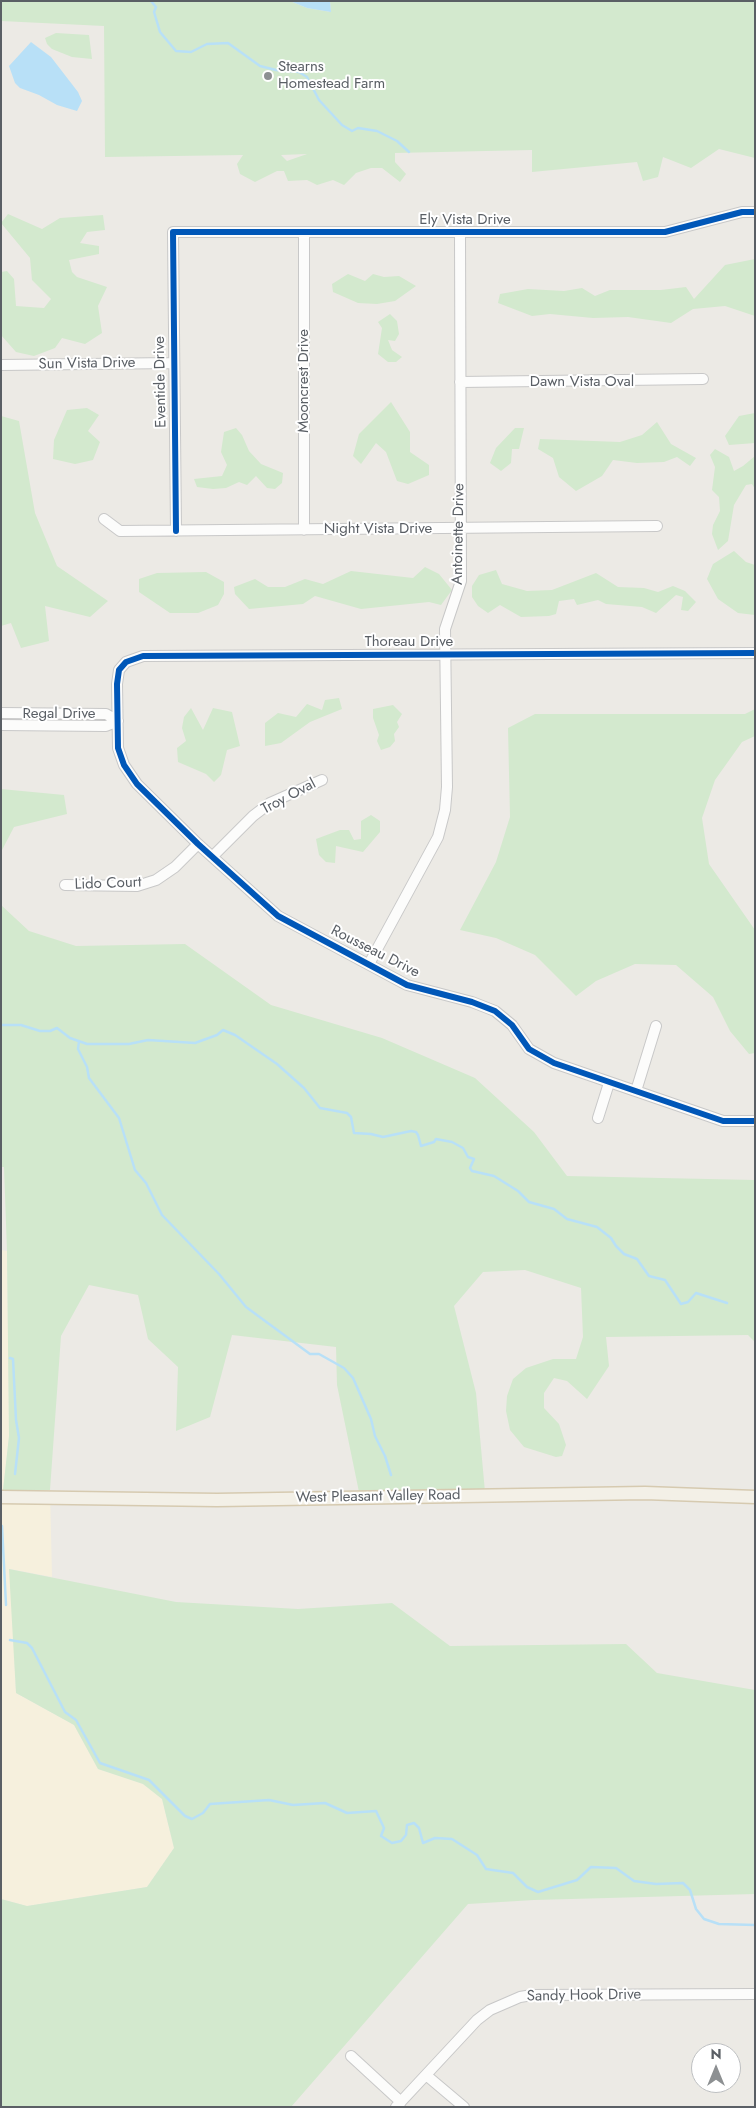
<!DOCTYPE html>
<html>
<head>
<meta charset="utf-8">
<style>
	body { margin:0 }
	#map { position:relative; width:756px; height:2108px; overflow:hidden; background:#eceae5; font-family:Jost,sans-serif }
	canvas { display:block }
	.frame { position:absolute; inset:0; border:2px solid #5a5f65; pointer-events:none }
	.north { position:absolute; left:691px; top:2043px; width:50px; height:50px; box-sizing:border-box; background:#fff; border:1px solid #bdbfc1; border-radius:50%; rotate:0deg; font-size:14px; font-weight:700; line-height:20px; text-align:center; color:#5a5f65 }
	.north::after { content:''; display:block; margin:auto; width:18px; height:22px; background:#8d9092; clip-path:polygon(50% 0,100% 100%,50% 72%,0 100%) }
</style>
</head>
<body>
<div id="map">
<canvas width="756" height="2108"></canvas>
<div class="frame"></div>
<div class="north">N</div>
</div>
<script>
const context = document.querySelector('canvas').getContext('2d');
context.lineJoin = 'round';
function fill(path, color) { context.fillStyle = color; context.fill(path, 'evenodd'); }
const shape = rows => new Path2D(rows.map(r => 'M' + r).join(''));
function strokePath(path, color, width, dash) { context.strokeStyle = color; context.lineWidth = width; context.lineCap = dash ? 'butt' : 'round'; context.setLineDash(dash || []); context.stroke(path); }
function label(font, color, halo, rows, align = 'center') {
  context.font = font + ' Jost,sans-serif'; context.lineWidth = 4; context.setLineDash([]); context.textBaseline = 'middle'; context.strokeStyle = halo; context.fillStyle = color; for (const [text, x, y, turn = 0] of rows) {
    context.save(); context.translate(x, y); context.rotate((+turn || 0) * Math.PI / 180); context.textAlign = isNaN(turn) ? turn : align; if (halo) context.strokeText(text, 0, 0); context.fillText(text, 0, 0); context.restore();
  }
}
const commercial = shape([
	[1,1250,7,1251,9,1436,3,1490,50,1490,52,1577,10,1569,16,1693,74,1725,98,1769,143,1784,162,1799,174,1848,147,1887,27,1906,1,1899]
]);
const green = shape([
	[1,1,290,1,307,8,331,12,330,1,755,1,755,158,719,149,691,168,663,157,658,177,643,181,637,162,532,172,532,150,395,153,395,162,406,174,400,182,382,168,371,168,356,173,344,185,333,180,317,185,307,180,288,181,284,171,277,171,255,182,240,174,237,164,243,155,105,157,104,26,1,21],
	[307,154,287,161,281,155],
	[56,33,89,35,92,59,72,57,52,49,47,44,45,38],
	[8,214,42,229,60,218,103,215,105,230,87,232,80,243,99,246,99,254,69,260,72,272,77,277,107,287,98,306,102,333,85,344,62,338,55,348,34,356,16,352,1,335,1,272,7,271,14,279,16,306,44,308,51,299,32,280,30,258,1,223],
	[755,259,755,316,725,306,693,309,671,323,628,317,593,318,550,314,532,316,498,303,500,294,528,289,564,291,582,288,595,296,610,290,661,290,686,287,694,299,725,265],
	[348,274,365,281,373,274,384,277,399,276,416,286,395,301,377,304,358,303,333,292,332,284],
	[390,314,397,321,399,334,395,341,388,340,392,350,402,357,396,362,388,362,378,354,382,328,378,322],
	[391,402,410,432,410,452,429,465,429,475,408,484,397,481,386,452,376,443,361,464,353,456,359,434],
	[87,408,99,415,88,431,100,442,93,460,75,464,53,459,54,440,67,410],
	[755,413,755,443,729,445,725,436,739,416],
	[1,416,19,421,35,513,57,566,108,601,90,617,45,606,49,641,21,648,11,623,1,626],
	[657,422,671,444,696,458,690,466,677,457,664,462,637,463,613,460,602,476,576,491,559,477,553,458,538,449,540,439,620,442,642,435],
	[236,428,242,435,249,451,261,464,283,473,282,483,275,489,267,488,256,476,247,485,239,482,226,488,213,489,197,487,194,479,222,476,227,465,221,452,224,432],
	[515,428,524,428,519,449,512,449,511,463,501,471,490,463,496,448],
	[715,449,729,457,734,471,743,466,755,456,755,489,752,484,746,485,734,505,728,541,718,550,712,534,713,525,720,511,719,497,712,490,715,467,710,455],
	[734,551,746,562,755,565,755,615,738,613,718,599,707,579,713,564],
	[425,567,439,574,452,590,441,605,429,602,361,609,315,596,303,604,249,609,235,594,234,587,255,579,268,587,285,587,305,579,323,584,351,571,413,578],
	[496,570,502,584,527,591,552,590,596,573,618,587,644,588,658,592,673,586,685,591,696,602,688,611,681,610,683,597,676,595,656,613,642,607,606,604,598,600,577,605,574,599,559,601,556,614,549,616,521,617,500,605,488,613,478,606,472,597,472,586,479,575],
	[206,572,224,582,224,594,218,605,198,613,170,613,139,592,139,579,157,573],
	[339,698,342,709,310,722,281,743,265,746,265,723,278,713,296,717,307,704,322,710,325,700],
	[393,705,402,714,397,722,399,727,394,734,395,741,390,747,381,750,377,741,379,735,373,718,373,709],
	[191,708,203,730,213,708,232,712,240,746,227,750,221,775,214,782,206,774,178,762,177,748,186,741,182,728,184,717],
	[755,709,755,736,742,742,715,780,702,818,709,864,755,930,755,1053,749,1054,730,1031,713,997,676,965,635,964,596,981,576,996,535,955,496,938,460,930,496,862,510,817,508,728,535,714,745,714],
	[1,789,64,795,67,814,14,827,1,852],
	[371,815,380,821,380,832,363,852,336,846,335,863,326,862,319,855,316,839,340,830,349,830,354,840,361,839,361,821],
	[1,905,29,931,76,946,185,944,271,1005,382,1038,475,1078,534,1132,567,1176,755,1180,755,1342,748,1335,606,1337,609,1366,587,1399,567,1381,554,1378,544,1393,544,1408,559,1424,566,1445,562,1456,556,1457,524,1447,510,1430,506,1411,507,1396,513,1379,526,1368,553,1359,576,1359,583,1337,581,1288,525,1270,483,1272,454,1306,476,1393,485,1492,359,1492,337,1385,336,1347,232,1335,210,1417,176,1431,178,1367,148,1339,138,1295,89,1285,61,1336,50,1490,3,1490,9,1436,7,1251,4,1167,1,1167],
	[9,1569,176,1602,298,1609,392,1603,450,1646,626,1644,657,1673,755,1690,755,1894,534,1900,468,1904,291,2107,1,2107,1,1899,27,1906,147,1887,174,1848,162,1799,143,1784,98,1769,74,1725,16,1693]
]);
const water = shape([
	[290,1,330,1,331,12,307,8],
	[31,42,51,57,78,92,82,101,77,111,57,105,39,95,20,88,15,83,9,66]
]);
const stream = shape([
	[151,1,156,7,154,12,160,32,176,51,191,52,207,44,228,43,260,66,276,70,299,72,307,77,319,100,342,125,352,131,358,128,377,131,397,141,409,152],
	[1,1025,21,1025,40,1031,50,1031,57,1028,70,1038,87,1044,129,1044,148,1040,195,1043,217,1035,223,1030,235,1035,277,1064,304,1088,320,1108,347,1113,351,1117,354,1133,371,1134,383,1137,411,1131,416,1132,418,1135,421,1146,434,1142,436,1139,452,1142,463,1148,468,1157,474,1159,470,1168,472,1171,494,1176,518,1191,529,1202,554,1209,567,1219,597,1227,611,1238,616,1246,624,1254,637,1259,649,1276,665,1280,681,1304,688,1302,696,1293,727,1303],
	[79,1041,78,1049,87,1067,89,1078,119,1118,135,1170,146,1183,162,1215,219,1274,246,1307,310,1354,319,1354,344,1368,353,1378,371,1419,375,1436,385,1456,391,1475],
	[10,1358,13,1359,16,1420,19,1438,15,1474],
	[2,1526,6,1605],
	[10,1640,27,1643,32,1648,65,1712,76,1720,100,1763,149,1780,185,1816,192,1819,203,1813,210,1804,269,1800,293,1805,325,1803,347,1813,376,1811,384,1828,381,1836,392,1843,401,1841,406,1835,407,1825,414,1823,419,1828,423,1843,435,1838,452,1839,477,1855,486,1869,513,1873,527,1887,538,1892,577,1880,591,1867,616,1868,634,1881,656,1884,683,1883,690,1890,696,1909,704,1919,719,1924,755,1925]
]);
const minor = shape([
	[304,232,304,530],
	[1,365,173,363],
	[460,382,703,379],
	[104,519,120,531,657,526],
	[176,531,173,232,665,232,742,212,755,212],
	[755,653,143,656,126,662,119,670,117,684,118,748,124,765,137,784,198,844,278,916,407,985,472,1002,495,1011,512,1025,529,1049,554,1063,723,1121,755,1121],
	[1,713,106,714,118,721],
	[1,725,106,726,118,721],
	[213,856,253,816,270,803,322,780],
	[65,885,137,886,156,880,175,867,198,844],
	[369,964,438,837,445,810,447,787,445,629,461,581,460,232],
	[636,1091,656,1026],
	[598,1118,609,1083],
	[351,2056,401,2102],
	[426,2075,464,2107],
	[396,2107,477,2020,490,2010,520,1997,532,1995,755,1994]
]);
const major = shape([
	[1,1497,217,1500,645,1493,755,1497]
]);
const cycleway = shape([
	[176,531,173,232,665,232,742,212,755,212],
	[755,653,143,656,126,662,119,670,117,684,118,748,124,765,137,784,198,844,278,916,407,985,472,1002,495,1011,512,1025,529,1049,554,1063,723,1121,755,1121]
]);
const markers = [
	[268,76,5,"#8d9092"]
];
const poiNames = [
	["Stearns",278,67],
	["Homestead Farm",278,84]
];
const streetNames = [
	["Ely Vista Drive",465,220],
	["Sun Vista Drive",87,364,-1],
	["Mooncrest Drive",304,381,-90],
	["Eventide Drive",161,382,-91],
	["Dawn Vista Oval",582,382],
	["Night Vista Drive",378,529],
	["Antoinette Drive",459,534,-89],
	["Thoreau Drive",409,642],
	["Regal Drive",59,714],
	["Troy Oval",289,797,-28],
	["Lido Court",108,884,-2],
	["Rousseau Drive",375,952,27],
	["West Pleasant Valley Road",378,1497,-1],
	["Sandy Hook Drive",584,1996,-1]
];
fill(commercial, '#f6f0dd');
fill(green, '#d3e9ce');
fill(water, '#b8e0f7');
strokePath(stream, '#b8e0f7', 2.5);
strokePath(minor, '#c8c8c8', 12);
strokePath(major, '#d6cab0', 15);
strokePath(minor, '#fcfcfb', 10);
strokePath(major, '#f3f0e7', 12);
strokePath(cycleway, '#0057b8', 6);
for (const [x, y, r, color] of markers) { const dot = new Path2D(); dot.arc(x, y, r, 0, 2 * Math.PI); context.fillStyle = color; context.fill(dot); strokePath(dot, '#fff', 2); }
label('15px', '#5a5f65', '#fff', poiNames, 'left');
label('15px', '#5a5f65', '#fff', streetNames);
</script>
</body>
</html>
